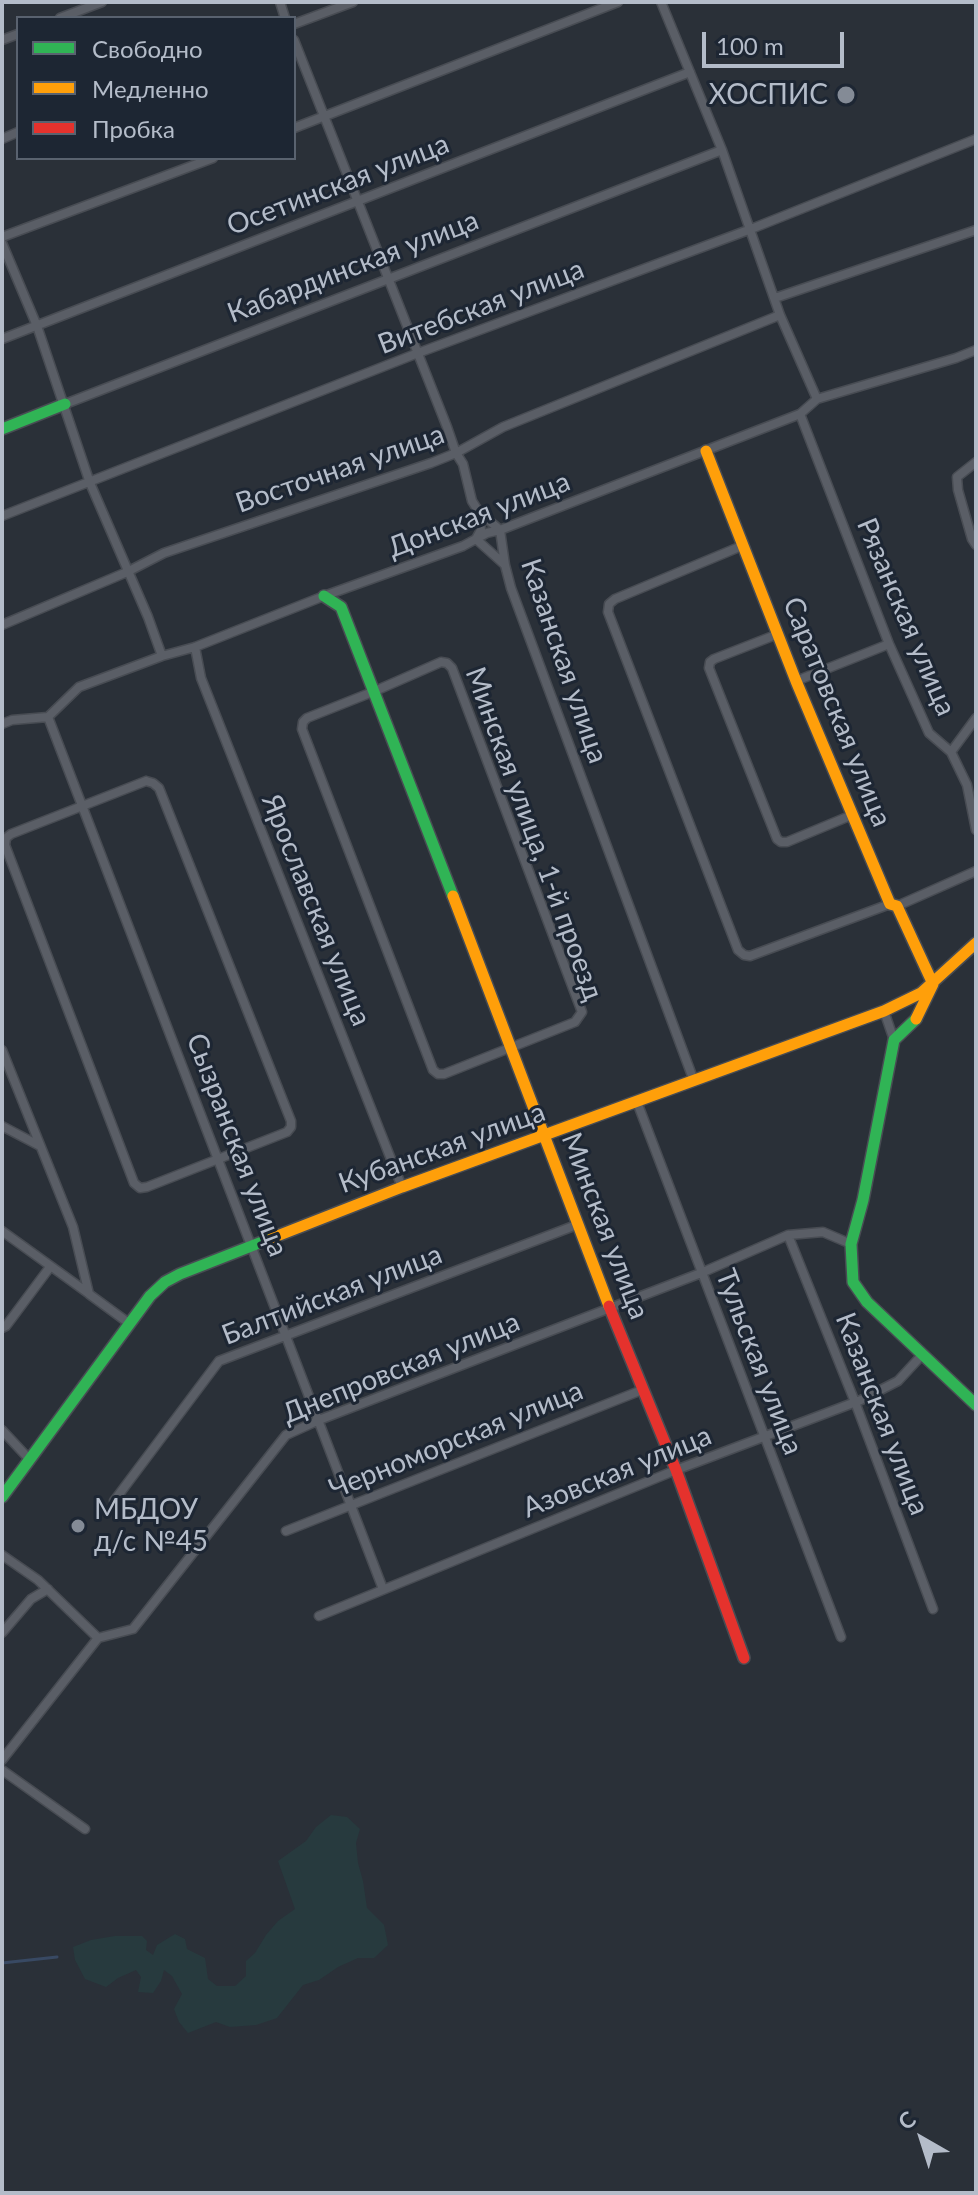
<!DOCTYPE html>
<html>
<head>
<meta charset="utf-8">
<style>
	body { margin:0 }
	#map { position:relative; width:978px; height:2195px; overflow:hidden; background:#2a3038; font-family:Lato,sans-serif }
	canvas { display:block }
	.frame { position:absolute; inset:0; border:4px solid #b4bcc9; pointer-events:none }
	.legend { position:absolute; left:16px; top:16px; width:280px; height:144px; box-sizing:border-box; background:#1d2633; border:2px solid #59626f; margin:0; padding:10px 14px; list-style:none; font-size:24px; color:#b4bcc9 }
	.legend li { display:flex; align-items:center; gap:16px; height:40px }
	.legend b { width:40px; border:2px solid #59626f }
	.north { position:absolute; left:882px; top:2099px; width:80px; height:80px; -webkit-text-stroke:6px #1d2633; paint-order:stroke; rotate:321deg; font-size:22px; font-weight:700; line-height:32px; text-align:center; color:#b4bcc9 }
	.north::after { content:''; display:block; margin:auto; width:28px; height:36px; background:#b4bcc9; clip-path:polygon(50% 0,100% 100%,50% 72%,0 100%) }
	.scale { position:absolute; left:702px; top:32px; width:142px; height:36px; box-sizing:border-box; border:4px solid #b4bcc9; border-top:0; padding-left:10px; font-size:24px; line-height:28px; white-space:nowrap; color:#b4bcc9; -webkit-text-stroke:6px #1d2633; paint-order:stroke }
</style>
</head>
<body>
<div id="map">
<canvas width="978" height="2195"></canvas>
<div class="frame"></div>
<ul class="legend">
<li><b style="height:10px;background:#30b455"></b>Свободно</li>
<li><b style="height:10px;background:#ff9f0a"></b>Медленно</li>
<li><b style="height:10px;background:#e5322d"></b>Пробка</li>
</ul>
<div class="north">С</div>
<div class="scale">100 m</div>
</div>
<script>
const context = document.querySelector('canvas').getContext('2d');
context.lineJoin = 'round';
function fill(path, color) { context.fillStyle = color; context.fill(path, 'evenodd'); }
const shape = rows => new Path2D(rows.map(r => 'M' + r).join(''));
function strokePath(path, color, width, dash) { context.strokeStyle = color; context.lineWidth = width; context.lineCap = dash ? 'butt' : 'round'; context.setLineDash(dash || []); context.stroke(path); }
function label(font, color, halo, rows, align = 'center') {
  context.font = font + ' Lato,sans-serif'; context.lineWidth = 6; context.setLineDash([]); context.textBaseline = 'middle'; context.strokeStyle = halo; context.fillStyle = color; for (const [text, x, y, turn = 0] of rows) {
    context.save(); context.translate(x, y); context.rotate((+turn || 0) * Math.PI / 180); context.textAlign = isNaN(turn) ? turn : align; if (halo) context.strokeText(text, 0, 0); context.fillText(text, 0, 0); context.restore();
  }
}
const green = shape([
	[331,1815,347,1817,360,1829,356,1843,358,1863,363,1881,367,1908,384,1925,388,1945,374,1958,358,1958,338,1967,319,1980,303,1985,277,2018,256,2025,230,2027,216,2022,188,2033,179,2022,174,2009,182,1994,172,1976,164,1970,161,1981,153,1993,138,1992,141,1977,136,1970,118,1978,106,1987,85,1979,75,1960,73,1947,91,1940,115,1936,142,1936,147,1941,146,1950,153,1955,157,1945,175,1934,185,1939,187,1949,205,1958,208,1979,217,1986,235,1986,246,1976,246,1961,255,1953,266,1935,278,1921,295,1909,278,1861,306,1841,316,1827]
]);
const stream = shape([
	[2,1963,57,1957]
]);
const street = shape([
	[280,2,285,18],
	[661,2,722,150,780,315,817,399],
	[60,18,102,2],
	[294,24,353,2],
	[2,40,18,34],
	[294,40,447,427,456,453,463,464,472,501,479,512,500,530,505,565,511,588,694,1081],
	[294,128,618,2],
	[2,139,18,132],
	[2,237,213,158],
	[2,243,37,326,90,483,148,617,162,656],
	[775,298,976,230],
	[2,339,690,72],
	[65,404,722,150],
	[800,414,889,644,929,733,951,752,967,785,976,830],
	[976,462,957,477,958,490,972,539,976,545],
	[479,513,481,530,476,539,505,565],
	[2,516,418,353,751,229,976,139],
	[744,545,615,599,609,604,608,612,738,950,744,955,750,956,890,904],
	[2,625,127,572,164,553,431,463,456,453,503,427,780,315],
	[778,634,714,659,710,662,709,668,777,839,781,842,787,842,852,815],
	[195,647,201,678,402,1187],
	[441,662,447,663,452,668,582,1012,575,1022,444,1074,438,1074,433,1070,302,729,303,722,307,718,375,691,441,662],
	[796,681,889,644],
	[48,717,383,1589],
	[2,724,12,720,48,717,79,687,162,656,195,647,324,596,463,546,487,533,500,530,800,414,817,399,956,358,976,350],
	[951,752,976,718],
	[146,781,153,783,159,788,291,1121,291,1127,287,1132,147,1187,140,1188,134,1183,5,845,6,838,11,834,146,781],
	[897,906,976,871],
	[884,1011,894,1040],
	[2,1050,73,1227,89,1294,130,1324],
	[637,1102,841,1637],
	[2,1126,40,1146],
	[2,1231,88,1293],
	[788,1235,855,1402,933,1609],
	[2,1328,6,1326,50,1267],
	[2,1430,30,1460],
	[114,1501,219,1361,579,1224],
	[286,1531,642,1390],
	[2,1555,38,1580,98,1638],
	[319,1616,676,1470,861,1400,898,1381,922,1355],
	[2,1633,31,1599,48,1589],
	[2,1760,98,1638,133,1629,286,1435,319,1420,701,1273,788,1235,823,1232,851,1244],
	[2,1770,85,1829]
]);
const fast = shape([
	[2,429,65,404],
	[324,596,341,607,453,896],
	[916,1019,894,1040,863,1200,851,1244,853,1282,867,1302,976,1405],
	[2,1497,150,1296,165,1282,180,1274,272,1238]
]);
const slow = shape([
	[706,451,796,681,890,904,897,906,933,984,916,1019],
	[453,896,609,1306],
	[272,1238,402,1187,884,1011,921,993,976,943]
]);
const jam = shape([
	[609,1306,676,1470,744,1658]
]);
const markers = [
	[846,95,10,"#848b96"],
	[78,1526,8,"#848b96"]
];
const poiNames = [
	["ХОСПИС",828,95],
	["МБДОУ",94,1510,"left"],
	["д/с №45",94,1542,"left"]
];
const streetNames = [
	["Осетинская улица",338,185,-21],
	["Кабардинская улица",353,267,-21],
	["Витебская улица",481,307,-21],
	["Восточная улица",340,469,-19],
	["Донская улица",479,515,-21],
	["Рязанская улица",906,617,67],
	["Казанская улица",564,661,71],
	["Саратовская улица",837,712,68],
	["Минская улица, 1-й проезд",534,834,70],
	["Ярославская улица",316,910,68],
	["Сызранская улица",237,1145,69],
	["Кубанская улица",442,1148,-20],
	["Минская улица",605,1226,69],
	["Балтийская улица",332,1295,-21],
	["Тульская улица",759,1362,69],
	["Днепровская улица",401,1368,-22],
	["Казанская улица",882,1414,69],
	["Черноморская улица",456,1440,-22],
	["Азовская улица",617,1472,-22]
];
fill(green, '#273a3e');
strokePath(stream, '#384963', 3);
strokePath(street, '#484c53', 11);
strokePath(fast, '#484c53', 14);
strokePath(slow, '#484c53', 14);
strokePath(jam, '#484c53', 14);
strokePath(street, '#5a5e66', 8);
strokePath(fast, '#30b455', 11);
strokePath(slow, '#ff9f0a', 11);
strokePath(jam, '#e5322d', 11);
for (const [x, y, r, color] of markers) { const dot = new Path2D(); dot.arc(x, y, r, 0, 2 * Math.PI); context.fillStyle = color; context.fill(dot); strokePath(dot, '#1d2633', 3); }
label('28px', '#b4bcc9', '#1d2633', poiNames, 'right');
label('28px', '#b4bcc9', '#1d2633', streetNames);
</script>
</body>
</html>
